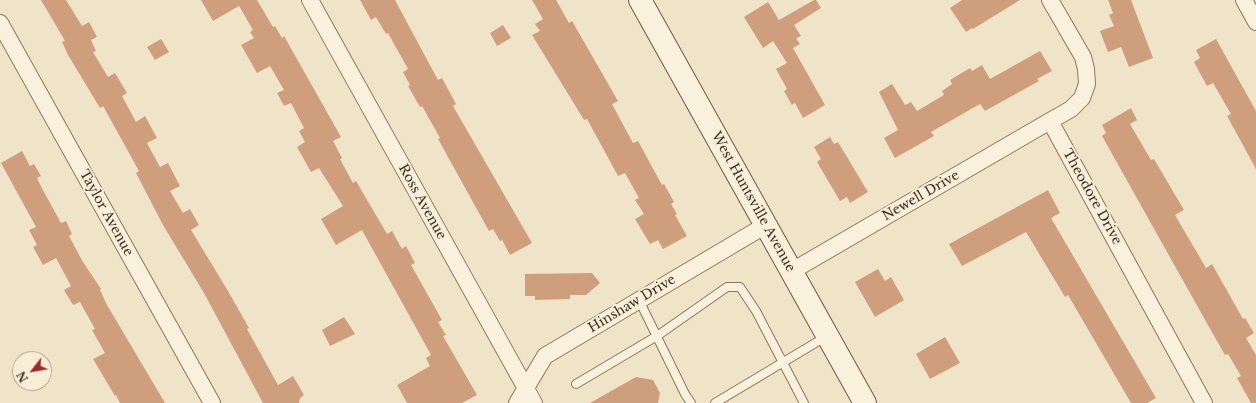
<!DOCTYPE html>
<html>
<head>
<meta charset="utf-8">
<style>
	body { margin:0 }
	#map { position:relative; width:1256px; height:403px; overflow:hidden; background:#f0e4c8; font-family:"Libre Baskerville",serif }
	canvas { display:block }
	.north { position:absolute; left:12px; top:351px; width:40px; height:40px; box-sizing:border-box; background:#f7eed8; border:1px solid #ada18e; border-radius:50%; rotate:239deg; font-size:11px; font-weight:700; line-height:16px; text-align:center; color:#3d2e20 }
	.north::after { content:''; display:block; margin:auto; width:14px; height:18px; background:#9e2a2b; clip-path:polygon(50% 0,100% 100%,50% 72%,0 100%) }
</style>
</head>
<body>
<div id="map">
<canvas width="1256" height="403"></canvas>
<div class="north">N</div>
</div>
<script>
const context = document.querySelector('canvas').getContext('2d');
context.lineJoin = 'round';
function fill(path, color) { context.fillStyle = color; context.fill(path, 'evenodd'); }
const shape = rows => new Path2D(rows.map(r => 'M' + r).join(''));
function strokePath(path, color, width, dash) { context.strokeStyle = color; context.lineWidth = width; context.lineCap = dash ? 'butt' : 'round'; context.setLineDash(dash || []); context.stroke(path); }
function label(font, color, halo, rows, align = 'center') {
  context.font = font + ' "Libre Baskerville",serif'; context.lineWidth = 4; context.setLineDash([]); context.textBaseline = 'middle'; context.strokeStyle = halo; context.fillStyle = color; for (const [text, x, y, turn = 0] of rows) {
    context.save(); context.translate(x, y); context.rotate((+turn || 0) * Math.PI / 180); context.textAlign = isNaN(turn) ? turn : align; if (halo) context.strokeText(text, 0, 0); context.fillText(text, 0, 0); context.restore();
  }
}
const building = shape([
	[41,0,66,0,82,26,89,22,97,37,91,40,96,51,93,52,108,77,115,73,127,93,122,96,136,122,145,116,157,138,147,143,160,167,168,163,180,186,170,191,183,213,190,209,199,225,191,230,228,291,249,328,247,329,278,385,293,376,304,395,300,398,299,403,263,403,204,293,163,225,136,173,139,171,103,106,100,108,68,55,62,42,65,41],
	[201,0,257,0,273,27,275,26,282,38,284,36,341,137,333,141,342,158,340,159,353,183,356,181,387,234,392,231,402,249,406,246,415,263,411,265,442,320,438,322,446,335,443,336,477,395,462,403,407,403,397,385,430,366,426,358,431,355,362,230,336,245,321,219,343,206,319,168,311,172,297,147,305,142,299,131,304,128,291,103,284,106,277,93,284,90,270,66,257,73,241,45,254,38,250,32,253,30,239,6,213,21],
	[360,0,395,0,438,80,442,78,456,104,453,106,532,243,510,255,502,240,500,241,493,229,489,231,438,139,440,138,422,106,420,107,408,86,410,85,403,72,408,69,388,33,386,34,376,17,371,20],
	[532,0,556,0,569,23,572,21,618,101,612,104,633,143,638,141,662,185,664,184,674,202,671,204,677,214,675,215,687,236,663,249,658,240,650,244,635,219,644,214,635,200,639,198,625,173,618,176,587,119,584,120,532,35,540,31,535,24,543,19],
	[814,0,816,0,821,8,794,25,801,36,796,38,800,44,793,48,825,105,803,118,795,103,792,105,784,91,787,89,776,69,787,63,773,41,763,48,744,17,768,2,779,20],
	[962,0,1020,0,973,29,972,28,966,32,950,8],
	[1108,0,1131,0,1153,58,1129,67,1121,47,1108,52,1100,31,1114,26,1109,15,1113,13],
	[503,25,511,38,497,46,490,33],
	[161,39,169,52,155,60,147,47],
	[1216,39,1256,111,1256,169,1227,116,1231,114,1213,83,1207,86,1194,62,1200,58,1196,50],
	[1040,51,1052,71,1037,79,1039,81,985,111,980,104,931,132,934,136,895,158,884,138,898,130,879,92,892,84,905,105,911,102,917,111,944,95,942,91,952,84,950,80,970,68,972,71,982,65,990,79],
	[1131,108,1137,120,1130,124,1151,160,1154,159,1184,210,1175,215,1206,268,1212,264,1243,319,1245,318,1254,333,1246,338,1256,355,1256,403,1251,403,1237,378,1241,376,1228,354,1225,355,1213,334,1102,136,1106,133,1102,125],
	[830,137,834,144,838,142,868,192,850,203,847,197,840,201,817,162,821,159,814,147],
	[22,151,30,166,34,164,41,176,37,178,44,192,61,223,66,221,72,234,69,236,83,262,101,289,100,290,107,305,165,403,120,403,116,395,115,396,93,359,105,353,92,330,95,329,80,302,73,305,64,290,71,286,56,258,43,265,33,247,37,245,29,230,36,227,1,163],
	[1048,190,1060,213,1051,218,1156,398,1147,403,1131,403,1068,295,1065,297,1026,232,962,266,949,244],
	[878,269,885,281,891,277,904,300,875,317,855,282],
	[592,273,600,283,586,295,570,295,570,299,535,300,535,296,525,296,525,274],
	[344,317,355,334,330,346,322,330],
	[945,337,960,363,930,379,916,354],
	[636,377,653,380,660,393,658,403,590,403]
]);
const lane = shape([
	[639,300,685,394,691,403],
	[576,384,657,336,727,287,740,287,756,311,804,403],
	[715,403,827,336]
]);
const street = shape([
	[310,0,534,403],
	[1050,0,1083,57,1086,69,1087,84,1082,98,1071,109,1050,121,1204,403],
	[1244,0,1256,22],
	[0,23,212,403],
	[792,271,1050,121],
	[517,403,545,356,766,225]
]);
const secondary = shape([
	[640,0,865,403]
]);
const streetNames = [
	["Newell Drive",921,196,-30],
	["Theodore Drive",1092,197,61],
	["Ross Avenue",422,202,61],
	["West Huntsville Avenue",753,202,61],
	["Taylor Avenue",106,213,61],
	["Hinshaw Drive",632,304,-31]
];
fill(building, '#cf9f7d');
strokePath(lane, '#8d765c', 10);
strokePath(street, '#8d765c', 18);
strokePath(secondary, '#6f573f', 24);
strokePath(lane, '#faf1dc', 8);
strokePath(street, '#faf1dc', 16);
strokePath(secondary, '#faf1dc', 22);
label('13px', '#3d2e20', '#f7eed8', streetNames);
</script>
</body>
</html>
